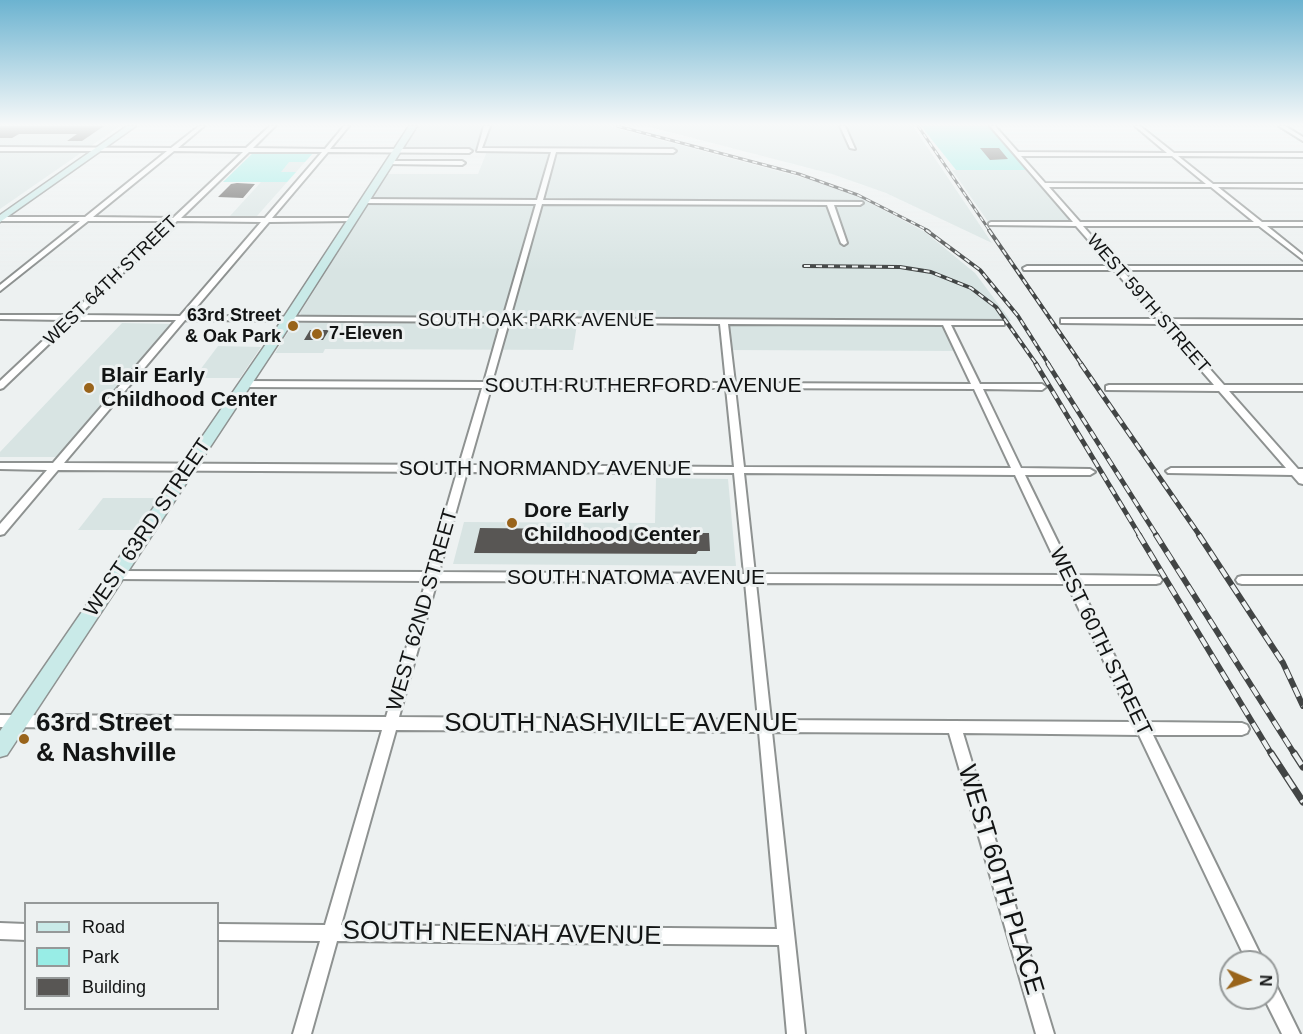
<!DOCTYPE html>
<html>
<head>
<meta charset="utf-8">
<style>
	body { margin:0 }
	#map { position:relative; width:1303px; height:1034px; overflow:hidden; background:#edf1f1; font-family:Helvetica,sans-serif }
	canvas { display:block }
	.legend { position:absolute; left:24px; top:902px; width:195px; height:108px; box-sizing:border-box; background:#edf1f1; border:2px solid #959999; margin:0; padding:8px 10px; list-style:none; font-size:18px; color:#121414 }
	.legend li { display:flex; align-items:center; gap:12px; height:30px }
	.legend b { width:30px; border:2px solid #959999 }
	.north { position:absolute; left:1219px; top:950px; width:60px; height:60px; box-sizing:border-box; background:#edf1f1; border:2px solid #959999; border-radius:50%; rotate:92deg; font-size:16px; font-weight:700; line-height:24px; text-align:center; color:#121414 }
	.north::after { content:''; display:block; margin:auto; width:21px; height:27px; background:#99641b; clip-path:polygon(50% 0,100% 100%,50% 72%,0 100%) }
</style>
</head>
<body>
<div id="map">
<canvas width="1303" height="1034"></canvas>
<ul class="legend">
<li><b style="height:8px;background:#c9eae8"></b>Road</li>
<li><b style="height:16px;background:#98ede6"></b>Park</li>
<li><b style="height:16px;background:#585654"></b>Building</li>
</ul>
<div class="north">N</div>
</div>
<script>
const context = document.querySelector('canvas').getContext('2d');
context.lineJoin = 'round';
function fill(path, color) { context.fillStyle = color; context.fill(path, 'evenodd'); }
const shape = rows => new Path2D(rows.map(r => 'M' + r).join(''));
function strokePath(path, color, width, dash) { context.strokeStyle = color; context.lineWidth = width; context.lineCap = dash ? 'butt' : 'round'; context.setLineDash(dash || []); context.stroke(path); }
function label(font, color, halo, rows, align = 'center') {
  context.font = font + ' Helvetica,sans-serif'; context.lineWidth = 6; context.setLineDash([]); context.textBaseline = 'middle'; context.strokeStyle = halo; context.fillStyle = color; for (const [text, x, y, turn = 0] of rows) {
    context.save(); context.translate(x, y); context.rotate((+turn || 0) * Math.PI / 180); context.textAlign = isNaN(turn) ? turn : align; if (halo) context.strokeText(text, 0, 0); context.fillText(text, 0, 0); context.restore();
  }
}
const built = shape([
	[0,126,120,126,0,209],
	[419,126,608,126,808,179,857,196,925,232,975,273,1011,321,302,317,300,313,387,174,478,174,487,151,402,151],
	[646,126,913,126,992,243,886,193,832,174],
	[253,153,313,153,257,216,230,216,261,182,223,182],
	[952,170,1027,170,1073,223,989,223],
	[122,323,173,324,57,457,0,457,0,452],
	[298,323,340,323,577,324,573,350,325,349,323,353,275,353,292,326],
	[726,324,946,325,959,351,729,350],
	[218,346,261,347,240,378,194,378],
	[656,478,728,479,736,566,453,564,464,522,655,523],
	[103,498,159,498,138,530,78,530]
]);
const green = shape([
	[921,126,989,126,1027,170,956,170],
	[253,153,313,153,305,162,289,162,281,172,296,172,287,182,223,182]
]);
const building = shape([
	[0,126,104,126,82,141,67,141,77,134,19,134,12,138,0,138],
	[980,148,999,148,1008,159,990,160],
	[237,183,255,184,243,198,218,197,231,184],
	[310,330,329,330,323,340,304,340],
	[480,528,659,530,659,532,700,529,700,533,709,533,710,551,698,551,696,554,474,553]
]);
const street = shape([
	[199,126,204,126,178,148,246,148,270,126,275,126,253,148,325,149,344,126,349,126,330,149,469,149,472,151,469,153,328,152,272,218,352,218,354,219,354,221,269,222,189,316,503,318,536,204,364,203,361,201,364,199,537,200,551,152,477,151,484,126,490,126,482,148,673,149,676,151,673,153,556,152,543,200,862,202,863,203,860,205,834,205,847,243,844,245,841,243,827,205,542,204,510,318,1004,321,1004,325,951,325,980,384,1042,384,1046,387,1042,390,983,389,1021,468,1090,469,1095,472,1090,475,1025,475,1074,575,1156,576,1160,577,1162,580,1160,583,1156,584,1079,584,1147,722,1242,723,1247,725,1249,729,1247,733,1242,735,1153,735,1264,962,1247,962,1139,735,963,733,1054,1034,1036,1034,949,733,772,732,805,1034,787,1034,779,945,337,941,311,1034,293,1034,320,941,218,940,218,924,325,925,382,730,0,727,0,715,386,717,426,581,116,579,112,578,110,575,112,572,116,571,428,572,457,472,58,470,4,534,0,535,0,524,47,470,0,469,0,463,53,463,176,320,74,320,3,388,0,389,0,381,65,320,0,319,0,315,70,315,169,221,88,221,0,291,0,285,80,221,0,221,0,217,85,217,167,151,0,151,0,147,171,148,199,126],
	[174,151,243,152,173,218,93,217,174,151],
	[249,152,322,152,265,218,181,218,249,152],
	[177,221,261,222,180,316,79,315,177,221],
	[185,320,501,322,484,382,244,381,240,384,244,387,482,388,459,465,64,463,185,320],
	[509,322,720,324,726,383,492,382,509,322],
	[728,324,943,325,971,384,735,383,728,324],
	[491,388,726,388,734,467,469,465,491,388],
	[735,388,974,389,1011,468,744,467,735,388],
	[467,472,734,473,744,574,439,572,467,472],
	[744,473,1015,475,1062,575,755,574,744,473],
	[437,581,745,582,758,720,399,717,437,581],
	[756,583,1067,584,1133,722,771,720,756,583],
	[396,730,759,732,777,929,341,925,396,730],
	[840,126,845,126,855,149,850,148,840,126],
	[990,126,995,126,1018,152,1167,153,1135,126,1140,126,1174,153,1303,153,1303,157,1178,156,1213,184,1303,184,1303,188,1218,187,1262,222,1303,222,1303,226,1267,226,1303,255,1303,260,1259,226,1083,226,1118,266,1303,266,1303,270,1122,270,1166,319,1303,320,1303,324,1170,324,1224,385,1303,385,1303,391,1229,391,1298,469,1303,469,1303,484,1299,483,1292,475,1168,473,1166,471,1171,468,1286,468,1219,391,1106,390,1106,386,1109,385,1214,385,1161,324,1061,323,1061,319,1157,319,1114,270,1024,270,1023,268,1027,266,1111,266,1076,226,989,225,989,223,991,222,1073,222,990,126],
	[1021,156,1172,156,1206,184,1045,183,1021,156],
	[1049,187,1211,187,1254,222,1080,222,1049,187],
	[1279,126,1285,126,1303,137,1303,141,1279,126],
	[389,161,462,161,465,163,462,165,387,164,386,163,389,161],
	[1242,576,1303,576,1303,584,1242,584,1238,583,1236,580,1238,577,1242,576],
	[0,923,26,924,26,940,0,939,0,923],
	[1267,977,1273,979,1300,1034,1282,1034,1264,998,1267,998,1267,977]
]);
const secondary = shape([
	[127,126,136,126,0,222,0,215,127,126],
	[409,126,417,126,282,338,7,755,0,757,0,731,270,338,409,126]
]);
const railFar4 = shape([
	[617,126,799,174,858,195,929,231],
	[918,126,990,231]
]);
const railFar3 = shape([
	[926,230,980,270,1018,316,1049,365],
	[989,230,1082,365],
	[804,266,900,267,931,272,971,288,996,307,1037,365]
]);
const railFar2 = shape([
	[1036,364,1140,536],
	[1048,364,1157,536],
	[1081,364,1200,536]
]);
const railFar1 = shape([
	[1139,535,1272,755],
	[1156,535,1295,755],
	[1199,535,1283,663,1303,706]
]);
const rail = shape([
	[1271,753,1303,802],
	[1294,753,1303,767]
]);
const markers = [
	[293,326,6,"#99641b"],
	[317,334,6,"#99641b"],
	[89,388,6,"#99641b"],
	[512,523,6,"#99641b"],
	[24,739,6,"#99641b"]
];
const farStreetnames = [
	["WEST 64TH STREET",111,281,-44],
	["WEST 59TH STREET",1148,304,49],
	["SOUTH OAK PARK AVENUE",536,321]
];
const farPoinames = [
	["63rd Street",281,316],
	["& Oak Park",281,337],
	["7-Eleven",329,334,"left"]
];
const poiNames = [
	["Blair Early",101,376],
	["Childhood Center",101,400],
	["Dore Early",524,511],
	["Childhood Center",524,535]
];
const streetNames = [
	["SOUTH RUTHERFORD AVENUE",643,386],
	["SOUTH NORMANDY AVENUE",545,469],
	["WEST 63RD STREET",148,528,-56],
	["SOUTH NATOMA AVENUE",636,578],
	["WEST 62ND STREET",423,610,-74],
	["WEST 60TH STREET",1100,642,64]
];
const nearPoinames = [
	["63rd Street",36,724],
	["& Nashville",36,754]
];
const nearStreetnames = [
	["SOUTH NASHVILLE AVENUE",621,724],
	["WEST 60TH PLACE",1000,880,73],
	["SOUTH NEENAH AVENUE",502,934,1]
];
fill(built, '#d8e4e3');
fill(green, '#98ede6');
fill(building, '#585654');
strokePath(street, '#8e9291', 4);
strokePath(secondary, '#8e9291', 3);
fill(street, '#fff');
fill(secondary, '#c9eae8');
strokePath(railFar4, '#424545', 3);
strokePath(railFar3, '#424545', 4);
strokePath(railFar2, '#424545', 5);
strokePath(railFar1, '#424545', 6);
strokePath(rail, '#424545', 7);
strokePath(railFar4, '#edf1f1', 1.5, [5]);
strokePath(railFar3, '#edf1f1', 2, [6]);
strokePath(railFar2, '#edf1f1', 3, [8]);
strokePath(railFar1, '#edf1f1', 4, [10]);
strokePath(rail, '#edf1f1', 4.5, [14]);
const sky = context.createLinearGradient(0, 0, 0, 271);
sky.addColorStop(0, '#6cb3d0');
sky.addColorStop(0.46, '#f7f9f9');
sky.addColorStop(1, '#f7f9f900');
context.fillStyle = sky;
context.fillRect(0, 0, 1303, 271);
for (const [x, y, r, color] of markers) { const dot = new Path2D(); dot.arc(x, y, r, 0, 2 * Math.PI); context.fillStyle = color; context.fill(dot); strokePath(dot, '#edf1f1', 2); }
label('18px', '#121414', '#edf1f1', farStreetnames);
label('bold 18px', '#121414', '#edf1f1', farPoinames, 'right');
label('bold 21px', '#121414', '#edf1f1', poiNames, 'left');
label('21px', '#121414', '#edf1f1', streetNames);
label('bold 26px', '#121414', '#edf1f1', nearPoinames, 'left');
label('26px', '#121414', '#edf1f1', nearStreetnames);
</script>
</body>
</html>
